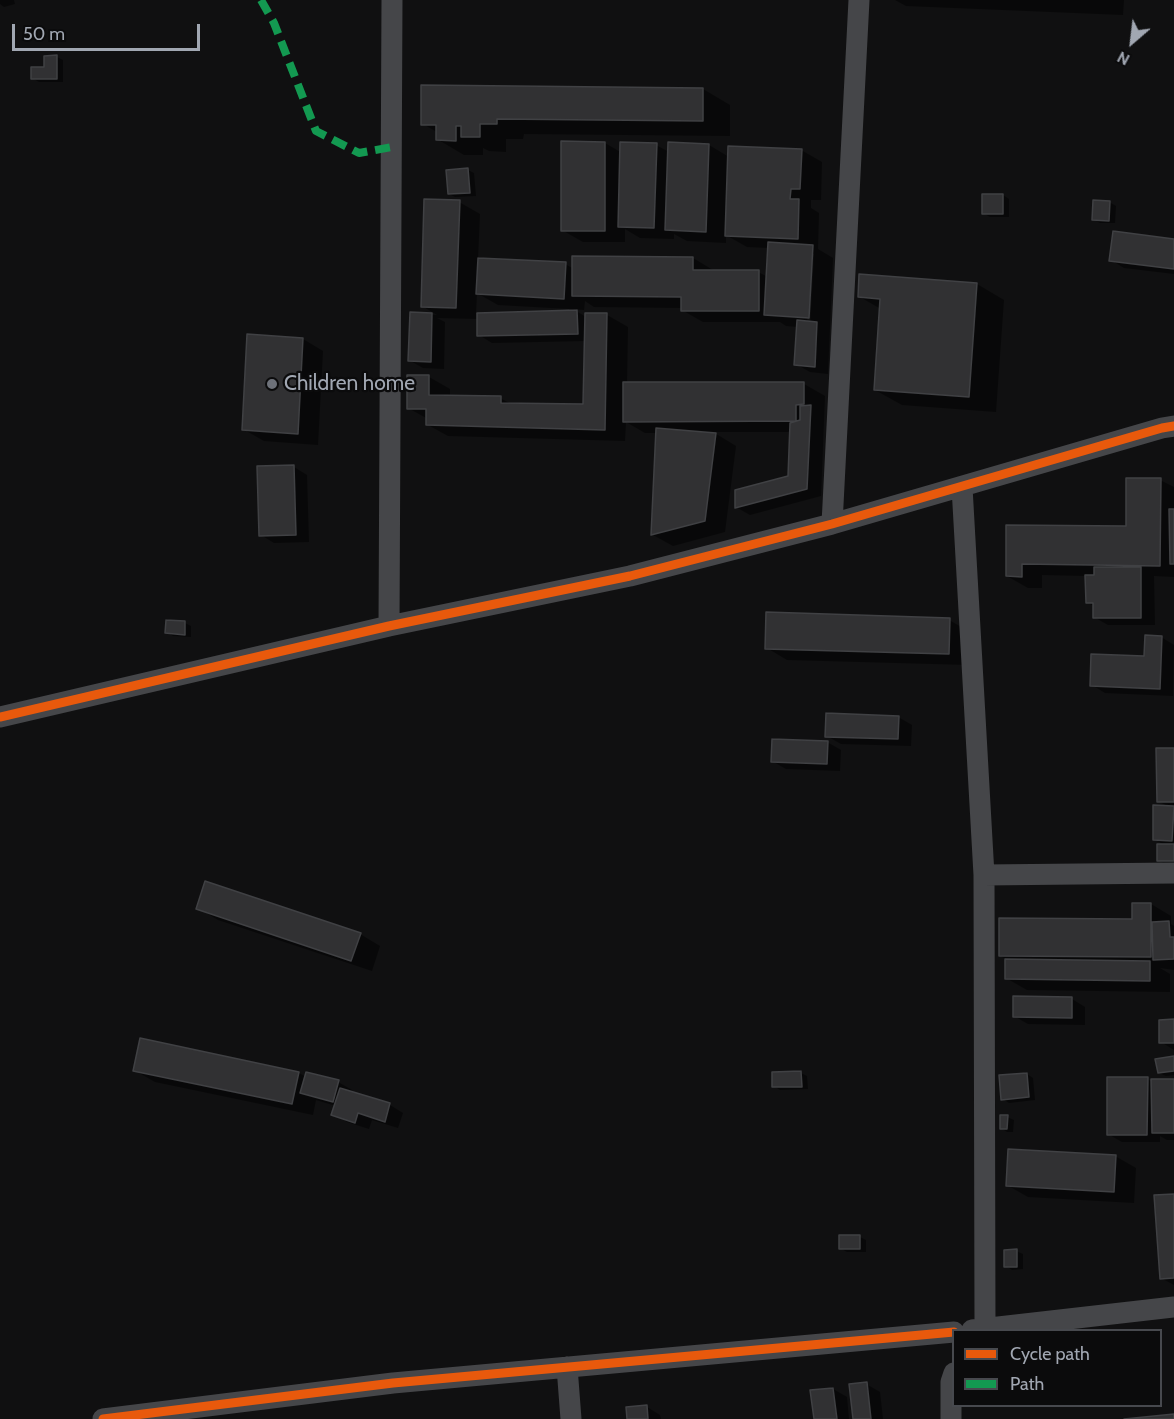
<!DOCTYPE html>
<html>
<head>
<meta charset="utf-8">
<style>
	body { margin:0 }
	#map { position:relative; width:1174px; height:1419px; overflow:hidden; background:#101011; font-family:Cabin,sans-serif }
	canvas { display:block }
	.legend { position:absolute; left:952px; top:1329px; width:210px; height:78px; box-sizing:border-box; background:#0b0b0c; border:2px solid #47494e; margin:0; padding:8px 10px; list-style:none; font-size:18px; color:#a1a7b2 }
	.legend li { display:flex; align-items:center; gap:12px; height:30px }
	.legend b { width:30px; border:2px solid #47494e }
	.north { position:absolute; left:1102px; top:12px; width:60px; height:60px; -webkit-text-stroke:4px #0b0b0c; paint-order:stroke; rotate:208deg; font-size:16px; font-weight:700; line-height:24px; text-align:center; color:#a1a7b2 }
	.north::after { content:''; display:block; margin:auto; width:21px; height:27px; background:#a1a7b2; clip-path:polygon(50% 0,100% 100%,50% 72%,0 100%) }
	.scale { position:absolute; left:12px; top:24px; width:188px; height:27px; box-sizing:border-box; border:3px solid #a1a7b2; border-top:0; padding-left:8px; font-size:18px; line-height:21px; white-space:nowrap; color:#a1a7b2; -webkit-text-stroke:4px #0b0b0c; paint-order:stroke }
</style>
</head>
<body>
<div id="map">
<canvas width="1174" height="1419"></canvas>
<ul class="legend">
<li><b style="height:8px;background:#e8590c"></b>Cycle path</li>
<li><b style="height:8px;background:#139951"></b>Path</li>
</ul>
<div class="north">N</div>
<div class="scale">50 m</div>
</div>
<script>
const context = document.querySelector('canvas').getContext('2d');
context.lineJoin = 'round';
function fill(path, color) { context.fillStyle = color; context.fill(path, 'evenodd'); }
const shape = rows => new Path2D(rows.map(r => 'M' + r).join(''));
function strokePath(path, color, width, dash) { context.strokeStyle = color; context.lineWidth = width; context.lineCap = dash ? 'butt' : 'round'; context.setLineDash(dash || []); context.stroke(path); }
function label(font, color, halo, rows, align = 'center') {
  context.font = font + ' Cabin,sans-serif'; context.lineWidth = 4.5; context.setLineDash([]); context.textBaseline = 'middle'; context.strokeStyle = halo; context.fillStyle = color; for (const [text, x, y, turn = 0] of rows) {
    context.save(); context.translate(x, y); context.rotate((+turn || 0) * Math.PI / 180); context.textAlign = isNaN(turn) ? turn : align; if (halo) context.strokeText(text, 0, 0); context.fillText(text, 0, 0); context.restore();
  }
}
const shadow = shape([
	[0,0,14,0,15,4,4,7,0,4],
	[895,0,1124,0,1123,15,906,6],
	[57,57,63,60,63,82,39,82,32,78],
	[703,89,730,105,730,136,524,134,523,139,506,139,506,152,489,151,483,148,483,155,464,155,437,139,437,132,423,124],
	[605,143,622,153,656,145,669,152,709,145,729,157,801,150,822,162,821,200,811,200,811,208,819,213,818,249,833,258,828,374,810,372,796,364,798,327,786,326,780,322,703,322,682,310,682,308,594,307,585,301,584,310,573,309,586,317,586,315,607,315,628,327,627,384,804,384,825,396,821,496,750,515,736,507,789,477,791,432,713,432,736,446,725,532,673,546,653,535,657,433,645,433,626,422,625,441,448,436,428,425,428,419,408,408,409,377,429,377,450,389,450,397,500,398,511,404,585,406,586,341,492,343,479,335,478,319,437,318,445,322,444,369,423,368,409,360,411,313,437,315,422,306,459,202,480,214,478,259,565,264,574,269,693,258,713,270,758,272,768,277,769,248,747,247,726,235,726,243,687,241,674,234,674,239,640,238,625,229,625,242,583,242,562,230],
	[811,254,814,254,810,326,807,326],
	[477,293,498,305,569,309,569,312,476,314],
	[468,170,474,173,476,196,455,197,449,194],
	[1003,195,1009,199,1009,217,990,217,983,213],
	[1109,202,1116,206,1115,223,1100,223,1093,219],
	[1174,240,1174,274,1124,268,1111,260],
	[977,284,1004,300,996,412,902,405,875,390,881,309,860,297],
	[303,339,323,351,318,445,264,441,243,429],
	[294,467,307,475,309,542,274,543,261,535],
	[1160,480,1174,487,1174,577,1154,576,1155,625,1108,625,1094,617,1094,606,1087,602,1087,576,1042,575,1042,588,1028,588,1007,576,1008,526,1128,528],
	[949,620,970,632,969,665,787,660,767,648],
	[185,623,191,626,191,637,173,636,167,632],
	[1161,637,1174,645,1173,696,1105,693,1092,685,1146,657],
	[898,717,912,725,911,746,841,744,827,736],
	[827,742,841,750,840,771,786,769,772,761],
	[1174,749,1174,868,1172,868,1158,860,1165,845,1155,840,1169,807,1158,801],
	[1151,904,1171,916,1171,924,1174,926,1174,970,1160,968,1170,974,1170,992,1027,990,1006,978,1006,959,1000,956,1133,920],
	[198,908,360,934,380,946,372,971,218,920],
	[1072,999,1085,1007,1085,1025,1028,1024,1014,1016],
	[1174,1021,1174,1050,1161,1042],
	[1174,1057,1174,1075,1166,1076,1159,1073],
	[134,1070,299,1073,306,1077,338,1082,352,1090,351,1093,390,1105,403,1113,398,1128,372,1120,369,1129,347,1122,333,1114,336,1106,316,1100,313,1115,155,1082],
	[801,1073,807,1076,808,1089,780,1090,774,1086],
	[1027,1074,1033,1078,1035,1100,1009,1103,1003,1099],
	[1147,1079,1153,1082,1174,1081,1174,1140,1167,1140,1160,1136,1160,1142,1122,1142,1108,1134],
	[1007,1117,1014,1120,1013,1132,1007,1132,1001,1128],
	[1115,1156,1136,1168,1134,1203,1028,1197,1007,1185],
	[1174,1196,1174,1285,1161,1278],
	[860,1237,866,1240,866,1252,847,1252,840,1248],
	[1016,1251,1023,1254,1023,1269,1012,1270,1006,1266],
	[866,1384,880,1392,883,1419,854,1419],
	[833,1389,847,1397,849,1419,815,1419],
	[647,1407,660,1415,661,1419,629,1419]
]);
const building = shape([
	[57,55,57,79,31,79,31,67,44,67,44,56,57,55],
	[421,85,703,88,703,121,497,119,497,124,480,124,480,137,461,137,461,126,456,126,456,141,436,140,436,125,421,125,421,85],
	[561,141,605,142,605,231,561,231,561,141],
	[620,142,657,143,654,228,618,227,620,142],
	[668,142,709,144,706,232,665,230,668,142],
	[728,146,802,149,800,189,791,189,790,199,799,199,798,239,725,236,728,146],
	[468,168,470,193,448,194,446,170,468,168],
	[982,194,1003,194,1003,214,982,214,982,194],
	[424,199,460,200,456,308,421,307,424,199],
	[1093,200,1110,201,1109,221,1092,220,1093,200],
	[1113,231,1174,239,1174,269,1109,261,1113,231],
	[768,242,813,245,809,318,764,315,768,242],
	[572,256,693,257,693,270,759,270,759,311,681,311,681,297,572,296,572,256],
	[478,258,566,262,564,299,476,294,478,258],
	[859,274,977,283,969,397,874,390,880,299,858,297,859,274],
	[577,310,578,334,477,336,477,313,577,310],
	[410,312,432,313,431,362,408,361,410,312],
	[585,313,607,313,605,430,426,425,426,409,407,409,407,375,429,375,429,395,501,396,501,403,583,404,585,313],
	[797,320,817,322,815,367,794,365,797,320],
	[247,334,303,338,298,434,242,430,247,334],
	[623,382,804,382,804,404,796,405,796,421,623,422,623,382],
	[811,405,807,489,735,508,735,490,788,476,790,423,800,420,800,406,811,405],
	[656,428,716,433,705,521,651,535,656,428],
	[294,465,296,535,259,536,257,466,294,465],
	[1126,478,1161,478,1160,566,1022,564,1022,577,1006,576,1006,525,1126,526,1126,478],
	[1169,509,1174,509,1174,564,1170,564,1169,509],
	[1094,567,1141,567,1141,618,1093,618,1093,603,1086,603,1085,575,1094,575,1094,567],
	[766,612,950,618,949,654,765,649,766,612],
	[166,620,185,621,185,635,165,633,166,620],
	[1145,635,1162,636,1160,689,1090,686,1091,654,1144,656,1145,635],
	[826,713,899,716,898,739,825,737,826,713],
	[772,739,828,741,827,764,771,762,772,739],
	[1156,748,1174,748,1174,802,1157,802,1156,748],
	[1153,805,1174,806,1172,841,1153,840,1153,805],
	[1157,844,1174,844,1174,861,1157,861,1157,844],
	[205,881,361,933,351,961,196,909,205,881],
	[1132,903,1151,903,1151,957,999,956,999,918,1132,919,1132,903],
	[1169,921,1170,937,1174,937,1174,959,1153,960,1152,922,1169,921],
	[1005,959,1150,961,1150,981,1005,979,1005,959],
	[1013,996,1072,997,1072,1018,1013,1017,1013,996],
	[1174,1019,1174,1043,1159,1043,1159,1020,1174,1019],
	[140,1038,299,1072,292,1104,133,1071,140,1038],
	[1174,1056,1174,1071,1158,1073,1155,1059,1174,1056],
	[801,1071,802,1087,772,1087,772,1072,801,1071],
	[306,1072,339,1080,333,1102,300,1093,306,1072],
	[1027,1073,1029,1097,1001,1100,999,1075,1027,1073],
	[1107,1077,1148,1077,1147,1135,1107,1135,1107,1077],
	[1151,1079,1174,1079,1174,1133,1152,1133,1151,1079],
	[340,1088,390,1103,385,1122,358,1113,355,1123,331,1115,340,1088],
	[1000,1115,1008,1115,1007,1129,1000,1129,1000,1115],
	[1008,1149,1116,1155,1114,1192,1006,1186,1008,1149],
	[1174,1194,1174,1278,1160,1279,1154,1195,1174,1194],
	[839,1235,860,1235,860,1249,839,1249,839,1235],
	[1017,1249,1017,1267,1004,1267,1004,1250,1017,1249],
	[867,1382,871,1419,853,1419,849,1384,867,1382],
	[833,1388,837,1419,814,1419,810,1390,833,1388],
	[647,1405,648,1419,627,1419,626,1407,647,1405],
	[1174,1414,1174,1419,1124,1419,1174,1414]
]);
const street = shape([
	[962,487,984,875,985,1329,983,1330],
	[832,524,859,0],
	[389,626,392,0],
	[0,717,389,626,630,576,832,524,1162,428,1174,426],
	[984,875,1174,873],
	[972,1330,1174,1307],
	[567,1367,571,1419],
	[103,1419,393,1383,954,1332],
	[951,1419,951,1382,954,1373]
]);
const quiet = shape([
	[261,0,274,23,316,131,359,153,392,147]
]);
const cycleway = shape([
	[0,717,389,626,630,576,832,524,1162,428,1174,426],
	[103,1419,393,1383,954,1332]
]);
const markers = [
	[272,384,6,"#6e727a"]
];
const poiNames = [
	["Children home",284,384]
];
fill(shadow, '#0007');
fill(building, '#313133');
strokePath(building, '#404144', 1.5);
strokePath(street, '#454649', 21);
strokePath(quiet, '#139951', 8, [15, 8]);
strokePath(cycleway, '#e8590c', 9);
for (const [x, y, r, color] of markers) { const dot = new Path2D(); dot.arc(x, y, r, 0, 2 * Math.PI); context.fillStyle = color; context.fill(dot); strokePath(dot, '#0b0b0c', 2); }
label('21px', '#a1a7b2', '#0b0b0c', poiNames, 'left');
</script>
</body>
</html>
